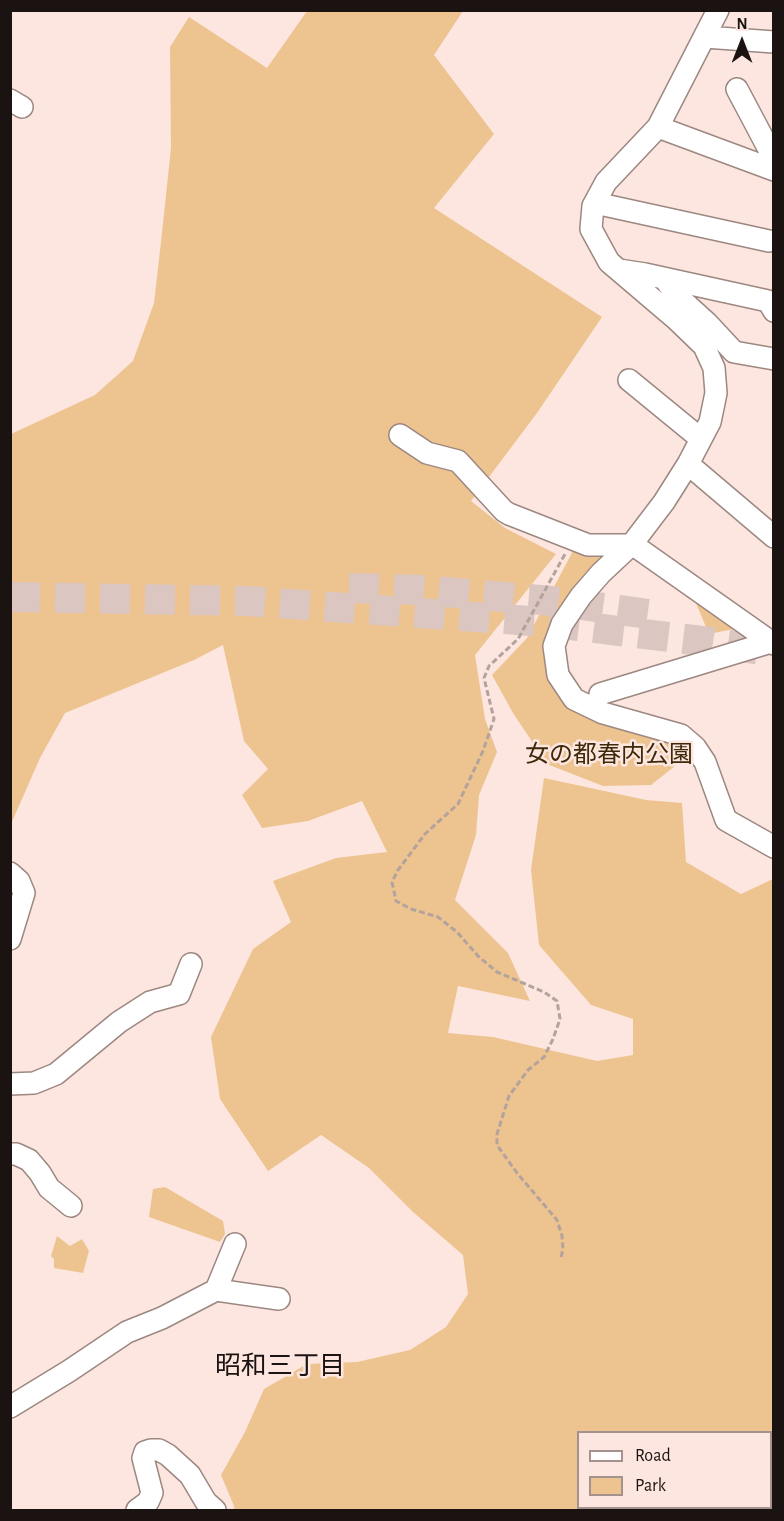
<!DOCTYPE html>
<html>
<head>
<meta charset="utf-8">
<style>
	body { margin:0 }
	#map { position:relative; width:784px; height:1521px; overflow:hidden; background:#fde6e0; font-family:"Alegreya Sans",sans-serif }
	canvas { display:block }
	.frame { position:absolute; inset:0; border:12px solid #1b1311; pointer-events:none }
	.legend { position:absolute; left:577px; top:1431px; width:195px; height:78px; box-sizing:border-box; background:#fde6e0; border:2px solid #a3928d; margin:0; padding:8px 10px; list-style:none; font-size:18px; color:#1b1311 }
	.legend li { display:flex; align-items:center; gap:12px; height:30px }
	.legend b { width:30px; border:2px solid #a3928d }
	.north { position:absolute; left:712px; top:12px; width:60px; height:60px; -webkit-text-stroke:4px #fde6e0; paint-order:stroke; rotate:0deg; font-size:16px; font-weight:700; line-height:24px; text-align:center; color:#1b1311 }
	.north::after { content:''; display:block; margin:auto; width:21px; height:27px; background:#1b1311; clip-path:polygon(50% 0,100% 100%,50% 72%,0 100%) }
</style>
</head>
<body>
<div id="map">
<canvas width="784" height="1521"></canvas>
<div class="frame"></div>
<ul class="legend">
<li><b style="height:8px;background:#fff"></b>Road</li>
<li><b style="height:16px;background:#edc48f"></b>Park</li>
</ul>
<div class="north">N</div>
</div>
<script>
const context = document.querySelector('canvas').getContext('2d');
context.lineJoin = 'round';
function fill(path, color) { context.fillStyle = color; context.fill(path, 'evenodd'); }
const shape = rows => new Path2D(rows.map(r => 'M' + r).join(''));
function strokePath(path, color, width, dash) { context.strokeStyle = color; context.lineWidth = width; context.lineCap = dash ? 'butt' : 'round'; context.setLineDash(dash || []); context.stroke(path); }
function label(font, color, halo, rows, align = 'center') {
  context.font = font + ' "Alegreya Sans","Noto Sans JP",sans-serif'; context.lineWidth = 5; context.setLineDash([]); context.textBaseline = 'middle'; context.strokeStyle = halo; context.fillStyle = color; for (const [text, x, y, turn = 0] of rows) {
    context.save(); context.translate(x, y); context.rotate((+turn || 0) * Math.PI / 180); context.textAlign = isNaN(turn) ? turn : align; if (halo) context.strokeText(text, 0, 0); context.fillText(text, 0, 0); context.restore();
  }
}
const green = shape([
	[307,11,463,11,434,55,494,134,434,208,602,317,537,413,471,501,505,528,556,554,475,655,485,719,497,752,479,795,476,835,455,900,508,953,530,1001,458,986,448,1033,493,1037,597,1061,633,1055,633,1019,591,1005,539,945,531,870,544,778,646,800,682,803,686,862,741,894,773,879,773,1510,234,1510,234,1506,221,1475,245,1432,264,1389,307,1364,357,1362,410,1350,446,1327,468,1294,463,1255,413,1212,369,1168,321,1135,268,1171,220,1099,211,1037,253,949,291,922,273,881,336,858,387,852,362,801,308,821,262,828,242,795,268,769,244,741,223,645,194,660,65,713,40,758,11,824,11,434,95,395,133,361,154,303,161,242,171,148,170,47,189,17,267,68],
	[578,1432,770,1432,770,1508,578,1508],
	[574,549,612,552,560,610,567,702,680,744,690,751,675,766,651,785,603,786,547,764,513,713,492,675,527,638],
	[695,601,739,628,709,634],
	[165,1187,223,1221,225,1234,220,1242,149,1217,153,1189],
	[57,1236,70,1246,82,1239,89,1251,83,1273,54,1268,54,1259,51,1256]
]);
const highwayTunnel = shape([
	[349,588,421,590,552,601,648,614],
	[10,597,247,601,419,613,545,622,710,642,768,651]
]);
const path = shape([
	[561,1257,563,1249,562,1236,557,1220,517,1173,497,1145,497,1134,509,1096,528,1070,544,1057,553,1039,560,1019,557,1001,544,992,497,972,478,956,457,932,438,917,411,909,396,901,392,882,398,870,425,834,458,804,483,751,494,719,484,678,489,666,518,639,565,554]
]);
const minor = shape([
	[718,10,658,127,606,182,593,206,591,229,609,262,676,319,704,346,714,368,716,393,710,422,688,464,664,502,632,544,601,573,581,596,562,624,554,646,558,675,574,699,603,713,681,735,695,747,705,762,726,820,774,847],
	[705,37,774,42],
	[737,89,774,159],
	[10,100,22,107],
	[658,127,774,170],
	[595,203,769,241],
	[619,270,645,274,768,301,774,311],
	[665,279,675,294,707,323,734,352,774,359],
	[629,380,701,439],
	[400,435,427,453,458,461,504,511,509,514,588,545,630,545],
	[688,464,774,537],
	[632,544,774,644],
	[600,694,771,642],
	[10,873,19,881,24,893,10,939],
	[10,1084,34,1083,56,1074,119,1022,150,1002,179,994,191,964],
	[10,1154,16,1154,29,1160,40,1173,49,1188,71,1206],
	[216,1290,235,1244],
	[10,1407,69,1371,127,1332,162,1318,216,1290,279,1299],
	[137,1510,148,1502,152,1493,143,1458,145,1452,151,1450,159,1450,168,1455,190,1475,206,1502,215,1510]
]);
const parkNames = [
	["女の都春内公園",609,755]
];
const neighbourhoodNames = [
	["昭和三丁目",280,1366]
];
fill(green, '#edc48f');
strokePath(highwayTunnel, '#dbc6c1', 30, [30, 15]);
strokePath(minor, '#9c8781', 24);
strokePath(path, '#b4a29d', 3, [6, 3]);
strokePath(minor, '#fff', 21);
label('24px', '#3d2808', '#fde6e0', parkNames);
label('26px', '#1b1311', '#fde6e0', neighbourhoodNames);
</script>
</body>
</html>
